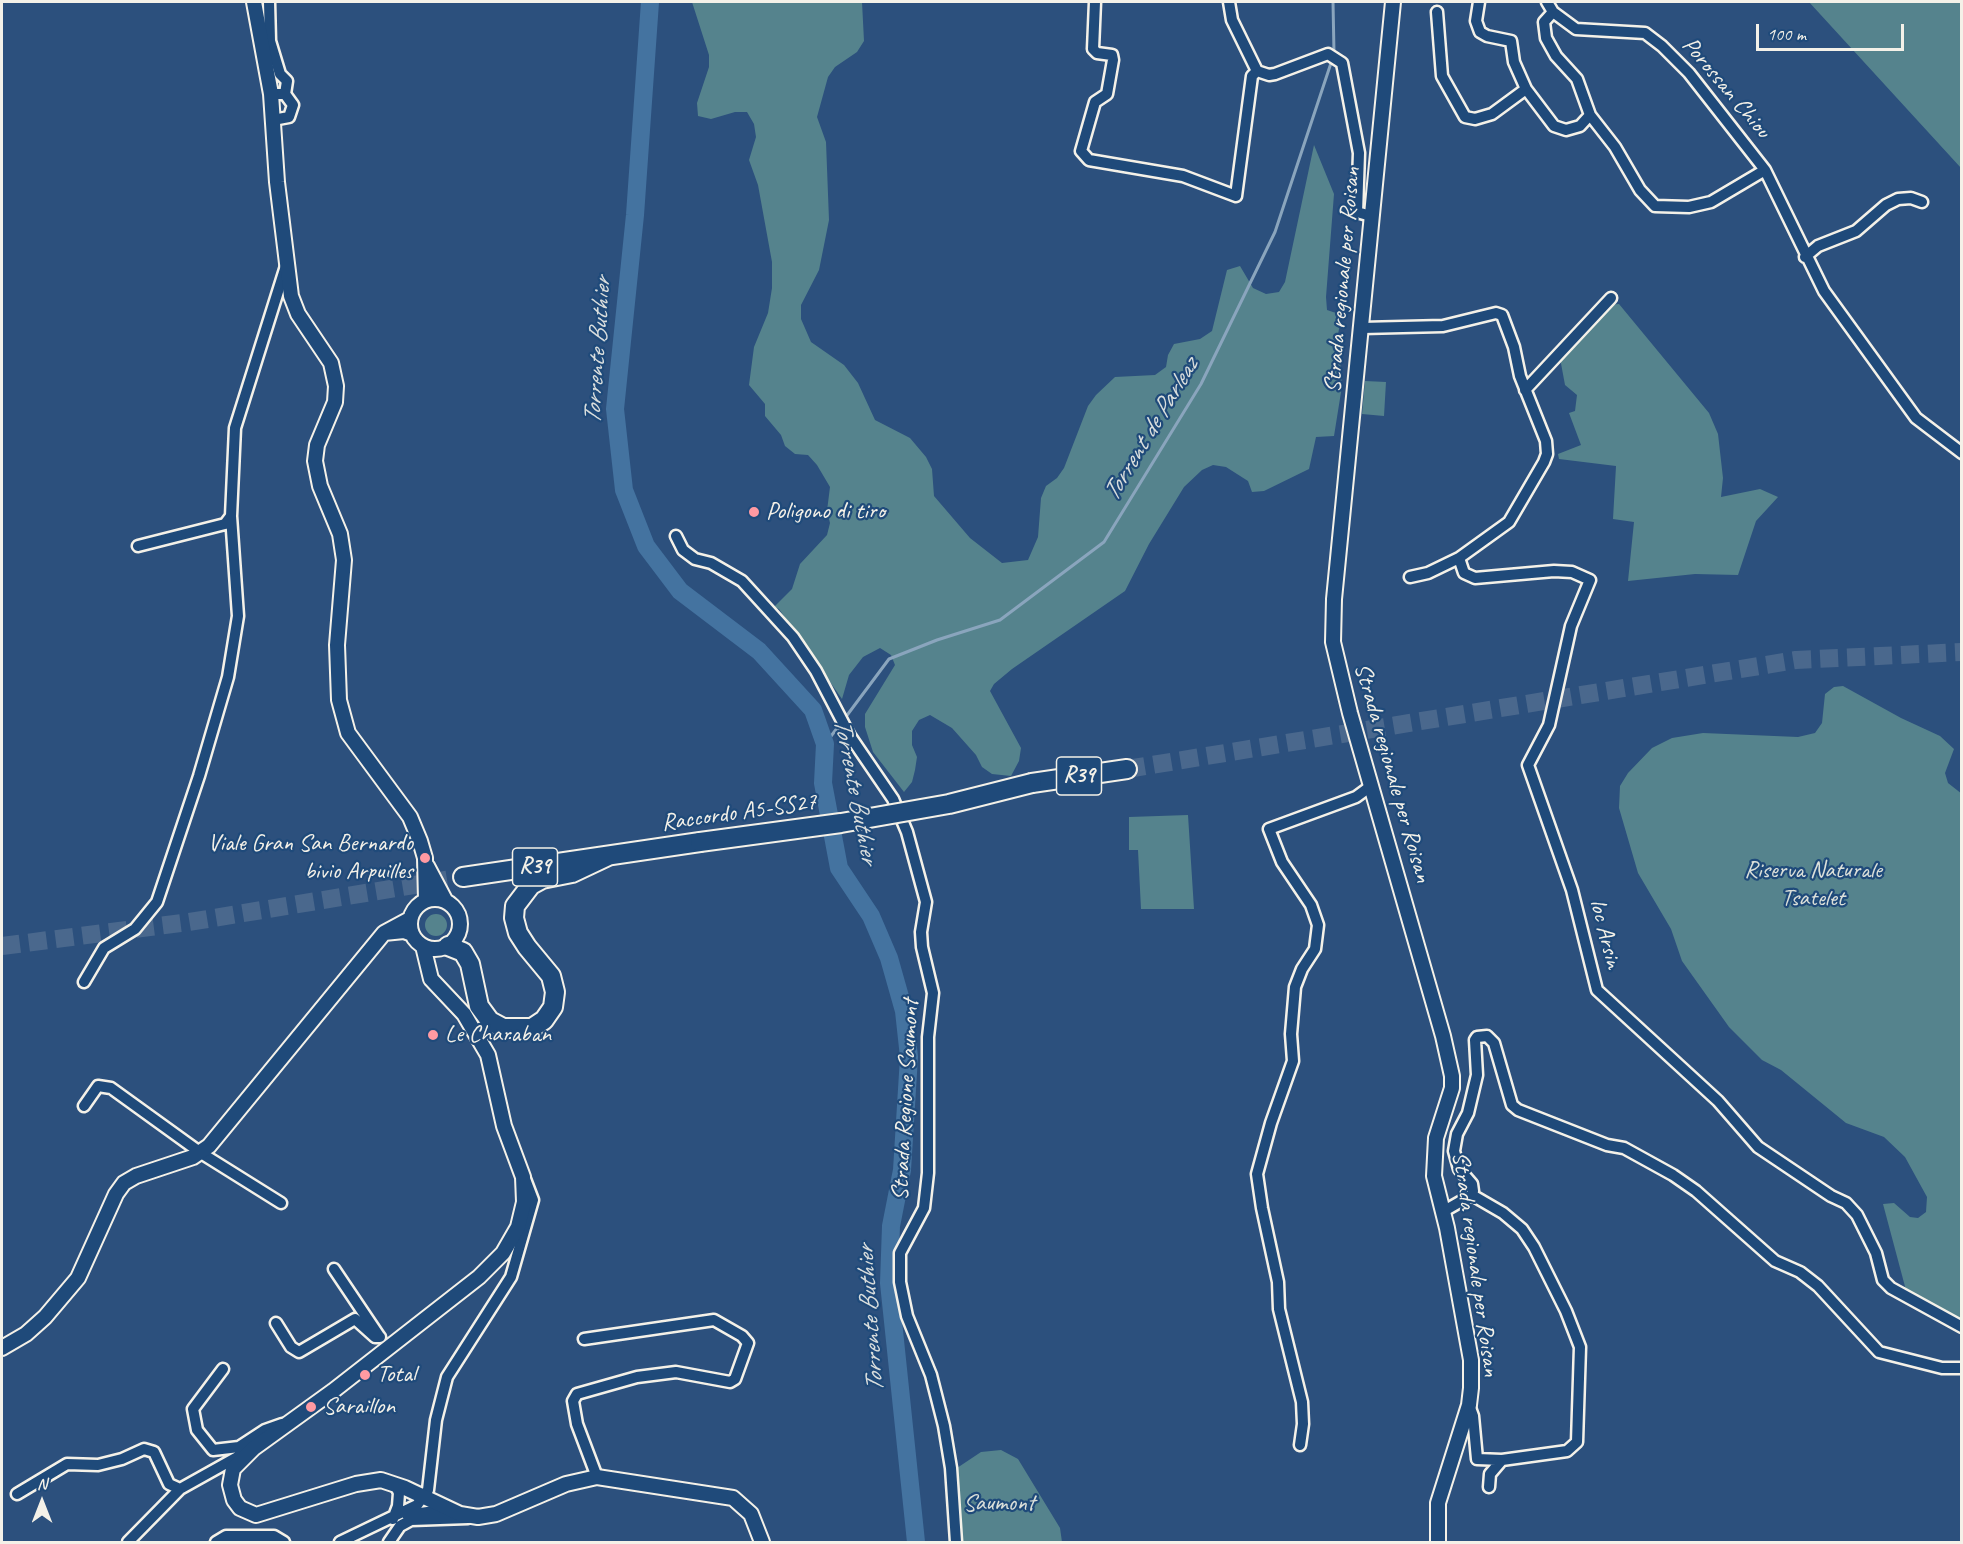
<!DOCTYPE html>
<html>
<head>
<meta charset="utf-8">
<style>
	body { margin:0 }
	#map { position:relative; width:1963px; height:1544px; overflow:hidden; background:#2c507d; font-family:Caveat,sans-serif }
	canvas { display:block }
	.frame { position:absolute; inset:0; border:3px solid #f4f1e8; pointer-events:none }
	.north { position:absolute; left:12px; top:1472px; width:60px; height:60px; -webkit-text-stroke:4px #1f4a7a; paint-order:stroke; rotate:0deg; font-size:16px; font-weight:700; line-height:24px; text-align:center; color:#f4f1e8 }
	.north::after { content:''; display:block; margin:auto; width:21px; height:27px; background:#f4f1e8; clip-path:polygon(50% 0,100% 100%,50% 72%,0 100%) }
	.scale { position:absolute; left:1756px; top:24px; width:148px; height:27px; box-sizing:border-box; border:3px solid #f4f1e8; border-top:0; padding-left:8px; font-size:18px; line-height:21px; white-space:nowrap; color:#f4f1e8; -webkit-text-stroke:4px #1f4a7a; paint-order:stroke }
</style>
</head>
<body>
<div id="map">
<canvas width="1963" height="1544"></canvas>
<div class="frame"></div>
<div class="north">N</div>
<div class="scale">100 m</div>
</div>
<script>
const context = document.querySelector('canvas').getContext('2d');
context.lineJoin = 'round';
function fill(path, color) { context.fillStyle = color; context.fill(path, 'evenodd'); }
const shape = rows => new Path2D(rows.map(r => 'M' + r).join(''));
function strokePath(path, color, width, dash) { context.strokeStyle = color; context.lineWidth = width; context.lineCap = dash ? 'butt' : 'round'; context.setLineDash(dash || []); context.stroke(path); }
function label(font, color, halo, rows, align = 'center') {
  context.font = font + ' Caveat,sans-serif'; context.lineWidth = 4.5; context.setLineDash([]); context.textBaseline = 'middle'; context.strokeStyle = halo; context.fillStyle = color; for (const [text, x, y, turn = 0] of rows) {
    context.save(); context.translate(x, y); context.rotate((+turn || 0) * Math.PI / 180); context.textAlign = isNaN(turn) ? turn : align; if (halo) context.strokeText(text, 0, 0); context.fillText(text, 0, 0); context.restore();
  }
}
const green = shape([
	[692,2,862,2,864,41,857,52,835,67,828,77,817,117,826,142,829,220,819,270,801,305,801,319,811,342,844,365,858,383,875,420,910,438,926,457,932,469,934,496,970,538,1002,563,1028,560,1038,537,1041,498,1046,486,1057,478,1064,468,1088,406,1096,395,1115,377,1155,375,1166,367,1168,355,1174,344,1200,339,1212,331,1227,270,1240,266,1253,288,1266,294,1279,292,1285,282,1314,145,1334,194,1326,297,1327,310,1342,315,1338,334,1342,386,1334,436,1316,437,1309,469,1264,491,1252,492,1248,481,1226,467,1213,465,1202,470,1184,487,1149,544,1125,591,1012,669,994,684,990,691,1021,748,1019,761,1011,776,992,774,982,767,976,755,952,728,930,715,919,720,912,731,912,745,917,757,915,770,912,782,904,792,873,752,865,727,865,714,895,665,891,655,880,648,863,657,849,675,842,699,779,609,774,607,792,589,800,564,827,535,830,523,827,511,830,487,817,465,808,455,795,454,785,446,781,435,765,416,765,404,749,385,754,347,768,313,772,288,772,262,758,185,749,160,756,137,754,124,747,112,735,112,711,119,698,116,697,103,709,67,709,55],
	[1809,2,1961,2,1961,168],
	[1619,304,1709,413,1718,434,1723,478,1721,497,1760,489,1778,497,1756,521,1738,575,1695,574,1628,581,1634,522,1613,519,1616,466,1559,459,1558,454,1581,445,1569,413,1575,411,1577,395,1565,385,1560,358,1608,305],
	[1365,381,1386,382,1384,416,1362,414],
	[1843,686,1901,718,1940,736,1954,749,1945,773,1948,783,1962,794,1961,1324,1907,1294,1883,1204,1894,1203,1910,1217,1918,1218,1926,1212,1927,1197,1905,1157,1884,1137,1846,1123,1781,1070,1762,1060,1729,1027,1682,961,1671,929,1638,873,1619,808,1620,786,1628,773,1652,748,1672,738,1703,733,1798,737,1815,733,1822,723,1825,694,1834,687],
	[1188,815,1194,909,1141,909,1138,850,1129,850,1129,817],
	'425 925a11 11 0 1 1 22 0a11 11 0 1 1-22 0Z',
	[1001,1450,1018,1459,1060,1528,1062,1542,961,1542,957,1468,981,1452]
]);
const stream = shape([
	[1333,2,1334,53],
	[845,718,889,659,937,640,1000,620,1104,542,1201,384,1275,232,1332,60],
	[825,744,841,723]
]);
const river = shape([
	[650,2,635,215,615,409,624,490,646,546,680,591,759,651,813,710,825,744,823,783,839,868,871,916,889,958,904,1011,909,1057,902,1170,891,1226,889,1283,916,1542]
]);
const motorwayTunnel = shape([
	[1127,769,1796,660,1962,652],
	[2,946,189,922,463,877]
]);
const minor = shape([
	[269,2,270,41,280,74,287,81,285,94],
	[1095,2,1093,49,1097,53,1112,55,1113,60,1107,94,1095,102,1081,151,1089,160,1183,176,1236,196,1252,76,1257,71],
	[1229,2,1232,20,1257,71,1269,75,1275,74,1328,54,1342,63,1359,153,1357,212,1371,216],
	[1479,2,1476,21,1480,32,1487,36,1511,41,1514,62,1526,89,1554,126,1566,130,1580,126,1590,115,1577,79,1556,56,1546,38,1544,22,1553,12],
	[1547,2,1553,12,1576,29,1645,33,1662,46,1689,73,1765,170,1824,291,1916,418,1962,453],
	[1437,12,1442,76,1465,117,1475,119,1492,114,1526,89],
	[271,94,285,94,293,105,289,117,273,120],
	[1590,115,1615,147,1640,190,1655,206,1689,207,1711,202,1765,170],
	[1805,257,1818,246,1856,231,1886,205,1898,199,1911,198,1922,202],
	[1362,328,1443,326,1496,313,1502,315,1514,347,1520,376,1546,441,1547,454,1544,462,1509,522,1459,558,1428,573,1410,577],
	[1525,390,1611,298],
	[676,536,683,550,695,559,711,563,742,581,793,637,816,671,850,736,893,799,907,832,926,902,921,932,922,947,933,993,928,1037,928,1173,924,1208,900,1253,900,1282,907,1316,931,1375,944,1426,951,1468,956,1542],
	[138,546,225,524,231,516],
	[1459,558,1464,573,1475,578,1554,571,1572,572,1590,580,1571,626,1549,725,1528,765,1572,890,1597,990,1718,1101,1758,1147,1831,1196,1846,1203,1857,1215,1876,1253,1883,1280,1891,1288,1962,1327],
	[84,982,104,948,135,929,157,902,199,776,228,677,238,616,231,516,235,428,286,266],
	[84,1106,98,1086,111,1088,201,1153,281,1203],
	[1472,1195,1503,1213,1522,1229,1534,1247,1566,1311,1580,1347,1577,1442,1567,1451,1502,1460,1490,1474,1489,1487],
	[1444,1211,1472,1195,1473,1191,1472,1184,1459,1169,1454,1151,1457,1134,1468,1113,1477,1075,1475,1040,1477,1037,1487,1036,1494,1043,1512,1105,1518,1110,1607,1145,1624,1148,1673,1175,1696,1191,1775,1261,1800,1272,1818,1286,1879,1352,1942,1368,1962,1368],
	[334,1269,379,1336],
	[276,1323,291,1347,299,1352,355,1319,375,1337,380,1337],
	[584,1339,714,1320,742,1336,748,1343,735,1379,730,1382,676,1372,637,1377,577,1394,573,1401,577,1424,597,1477],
	[223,1369,193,1409,197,1430,213,1450,239,1447,265,1430,282,1424],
	[1469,1405,1473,1416,1477,1459,1502,1460],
	[1300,1445,1303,1424,1302,1402,1279,1309,1278,1282,1262,1208,1257,1174,1271,1123,1293,1061,1291,1034,1295,987,1302,969,1315,949,1318,925,1311,905,1282,862,1269,829,1356,797,1371,786],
	[17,1494,67,1464,98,1465,122,1459,144,1449,154,1452,169,1484,180,1489],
	[407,1515,448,1509],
	[393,1519,398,1506,399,1493,395,1484],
	[128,1542,180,1489,248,1451],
	[216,1542,226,1536,274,1536,284,1542],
	[340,1542,417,1505,428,1490,436,1420,447,1377,511,1277,533,1200,525,1179],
	[389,1542,400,1526,411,1520,468,1518]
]);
const secondary = shape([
	[254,2,271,94,277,182,291,296,298,314,331,363,336,386,335,402,317,445,315,461,320,486,340,534,344,560,337,645,339,700,348,733,410,817,420,841,425,858,426,900],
	[1393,2,1334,599,1333,642,1350,713,1443,1036,1452,1076,1452,1088,1436,1138,1434,1176,1447,1228,1471,1360,1471,1388,1469,1405,1438,1503,1438,1542],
	[427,866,445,900],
	'410 924a25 25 0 1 1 50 0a25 25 0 1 1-50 0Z',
	[410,919,384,933,404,931,412,934],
	[423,946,431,979,464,1014,488,1055,504,1126,523,1177,524,1202,518,1227,503,1253,479,1277,333,1391,254,1448,233,1469,230,1485,234,1500,240,1508,256,1515,356,1484,381,1480,405,1488,460,1514,478,1517,496,1514,566,1484,597,1477,733,1498,751,1514,762,1542],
	[2,1348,26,1334,45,1317,78,1278,116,1194,124,1183,136,1176,193,1157,209,1146,384,933]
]);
const motorway = shape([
	[1032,783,1127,769],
	[463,877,700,842],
	[448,946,463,952,470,964,479,1006,490,1021,503,1028,532,1028,544,1020,553,1007,555,992,551,976,527,947,518,933,514,918,515,906,531,885,542,879,572,873,608,856]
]);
const motorwayBridge = shape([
	[700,842,841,823,949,804,1032,783]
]);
const markers = [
	[754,512,6,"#ff9aa2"],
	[425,858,6,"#ff9aa2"],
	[433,1035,6,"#ff9aa2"],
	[365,1375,6,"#ff9aa2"],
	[311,1407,6,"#ff9aa2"]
];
const shields = [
	[1079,776,45],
	[535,867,45]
];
const shieldNames = [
	["R39",1079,776],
	["R39",535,867]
];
const streetNames = [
	["Porossan Chiou",1726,88,50],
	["Strada regionale per Roisan",1343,280,-85],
	["Strada regionale per Roisan",1392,773,74],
	["Raccordo A5-SS27",739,813,-8],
	["loc Arsin",1605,934,76],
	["Strada Regione Saumont",906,1100,-87],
	["Strada regionale per Roisan",1475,1264,82]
];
const poiNames = [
	["Poligono di tiro",766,512],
	["Viale Gran San Bernardo",413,844,"right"],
	["bivio Arpuilles",413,872,"right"],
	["Le Charaban",445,1035],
	["Total",377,1375],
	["Saraillon",323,1407]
];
const parkNames = [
	["Riserva Naturale",1813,871],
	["Tsatelet",1813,899],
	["Saumont",999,1504]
];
const waterNames = [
	["Torrente Buthier",598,351,-86],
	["Torrent de Parleaz",1151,430,-59],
	["Torrente Buthier",855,791,79],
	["Torrente Buthier",871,1319,-94]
];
fill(green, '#55838d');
strokePath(stream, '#8aa5bd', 3);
strokePath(river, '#4473a0', 18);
strokePath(motorwayTunnel, '#4a688d', 18, [18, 9]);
strokePath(minor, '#f4f1e8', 15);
strokePath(secondary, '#f4f1e8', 18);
strokePath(motorway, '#f4f1e8', 22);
strokePath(minor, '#1f4a7a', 10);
strokePath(secondary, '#1f4a7a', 14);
strokePath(motorway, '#1f4a7a', 18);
strokePath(motorwayBridge, '#f4f1e8', 22, []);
strokePath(motorwayBridge, '#1f4a7a', 18);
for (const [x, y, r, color] of markers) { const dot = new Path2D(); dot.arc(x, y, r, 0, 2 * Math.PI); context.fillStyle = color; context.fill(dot); strokePath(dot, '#1f4a7a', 2); }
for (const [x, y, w] of shields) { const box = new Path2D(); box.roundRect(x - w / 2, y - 19, w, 38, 4.5); context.fillStyle = '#1f4a7a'; context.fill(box); strokePath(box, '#f4f1e8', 1.5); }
label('bold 22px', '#f4f1e8', null, shieldNames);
label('24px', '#f4f1e8', '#1f4a7a', streetNames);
label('24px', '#f4f1e8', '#1f4a7a', poiNames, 'left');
label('24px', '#dce0da', '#1f4a7a', parkNames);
label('italic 26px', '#dadedd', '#1f4a7a', waterNames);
</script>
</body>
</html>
